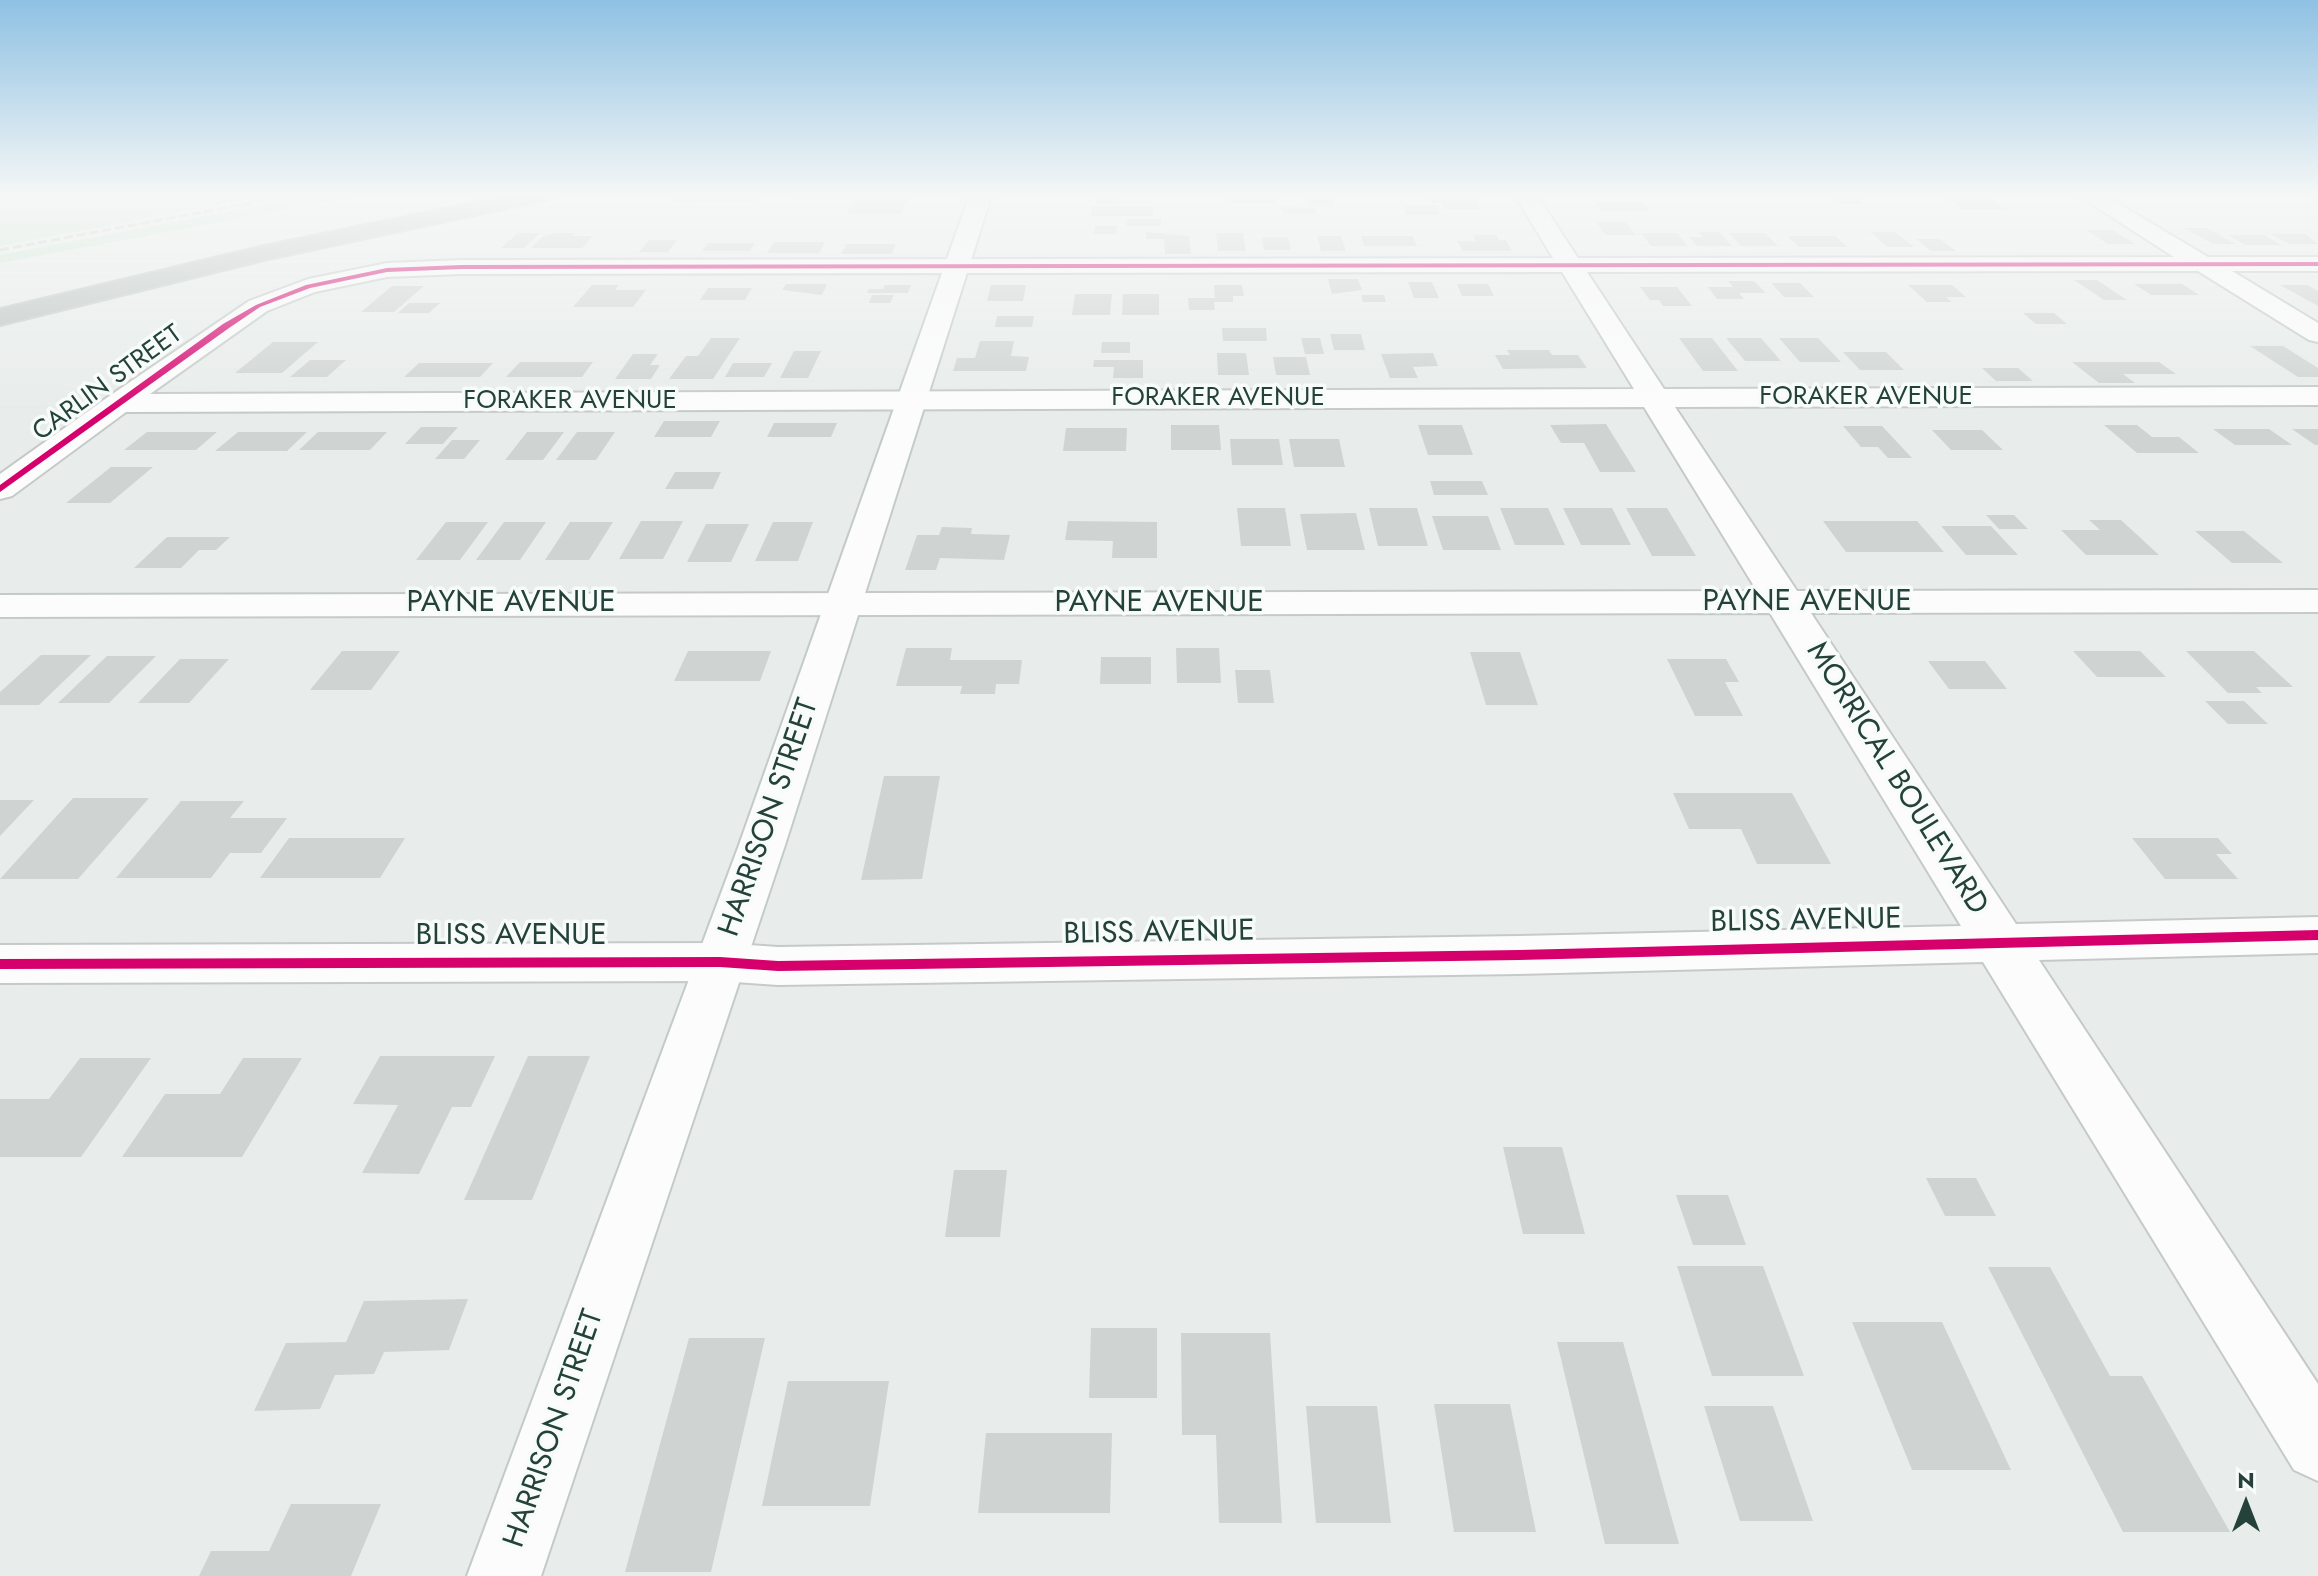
<!DOCTYPE html>
<html>
<head>
<meta charset="utf-8">
<style>
	body { margin:0 }
	#map { position:relative; width:2318px; height:1576px; overflow:hidden; background:#e8edeb; font-family:Jost,sans-serif }
	canvas { display:block }
	.north { position:absolute; left:2206px; top:1464px; width:80px; height:80px; -webkit-text-stroke:6px #f7fbf9; paint-order:stroke; rotate:0deg; font-size:22px; font-weight:700; line-height:32px; text-align:center; color:#24423a }
	.north::after { content:''; display:block; margin:auto; width:28px; height:36px; background:#24423a; clip-path:polygon(50% 0,100% 100%,50% 72%,0 100%) }
</style>
</head>
<body>
<div id="map">
<canvas width="2318" height="1576"></canvas>
<div class="north">N</div>
</div>
<script>
const context = document.querySelector('canvas').getContext('2d');
context.lineJoin = 'round';
function fill(path, color) { context.fillStyle = color; context.fill(path, 'evenodd'); }
const shape = rows => new Path2D(rows.map(r => 'M' + r).join(''));
function strokePath(path, color, width, dash) { context.strokeStyle = color; context.lineWidth = width; context.lineCap = dash ? 'butt' : 'round'; context.setLineDash(dash || []); context.stroke(path); }
function label(font, color, halo, rows, align = 'center') {
  context.font = font + ' Jost,sans-serif'; context.lineWidth = 7; context.setLineDash([]); context.textBaseline = 'middle'; context.strokeStyle = halo; context.fillStyle = color; for (const [text, x, y, turn = 0] of rows) {
    context.save(); context.translate(x, y); context.rotate((+turn || 0) * Math.PI / 180); context.textAlign = isNaN(turn) ? turn : align; if (halo) context.strokeText(text, 0, 0); context.fillText(text, 0, 0); context.restore();
  }
}
const green = shape([
	[0,194,275,194,0,246],
	[322,194,370,194,0,263,0,255]
]);
const building = shape([
	[680,194,758,194,753,201,674,202],
	[797,194,844,194,842,199,794,199],
	[857,194,909,194,901,214,847,214],
	[1097,194,1119,194,1118,204,1096,204],
	[1225,194,1273,194,1275,203,1226,203],
	[1306,194,1331,194,1335,205,1309,205],
	[1428,194,1472,194,1480,209,1444,209,1441,203,1432,203],
	[1827,194,1852,194,1864,204,1840,204],
	[1946,198,1989,198,2008,210,1964,210],
	[1594,202,1643,202,1651,211,1601,211],
	[1403,205,1437,205,1440,215,1406,215],
	[1092,206,1153,206,1153,216,1091,216],
	[1282,207,1315,208,1317,214,1284,214],
	[1127,219,1161,219,1161,226,1126,226],
	[1596,222,1626,222,1636,235,1606,235],
	[1095,226,1117,226,1116,234,1094,234],
	[2184,228,2207,228,2236,244,2213,244],
	[2086,230,2113,230,2135,244,2108,244],
	[1146,232,1189,236,1191,254,1165,254,1164,239,1146,239],
	[1698,232,1719,232,1732,246,1697,246,1689,237,1703,237],
	[1870,232,1895,232,1914,247,1888,247],
	[518,233,540,233,524,248,501,248],
	[556,233,575,233,572,236,593,236,582,248,531,248,543,236],
	[1216,233,1243,233,1246,251,1218,251],
	[1641,233,1677,233,1688,246,1651,246],
	[1729,233,1765,233,1778,246,1741,246],
	[2271,234,2305,234,2318,244,2289,244],
	[1473,235,1496,235,1499,240,1506,240,1512,251,1463,251,1457,241,1476,241],
	[2228,235,2264,235,2281,245,2245,245],
	[1317,236,1341,236,1346,251,1321,251],
	[1361,236,1413,236,1417,246,1364,246],
	[1787,236,1835,236,1848,247,1799,247],
	[1262,237,1288,237,1291,250,1264,250],
	[1916,239,1940,239,1956,251,1931,251],
	[649,240,677,240,668,252,639,252],
	[774,242,825,242,819,253,767,253],
	[708,243,755,243,750,251,702,251],
	[846,244,896,244,892,254,841,254],
	[1328,279,1358,279,1362,290,1332,294],
	[2074,280,2097,280,2127,300,2104,300],
	[1728,281,1754,281,1766,293,1739,293,1744,299,1717,299,1708,287,1733,287],
	[1408,282,1432,282,1439,298,1414,298],
	[1771,283,1800,283,1814,297,1784,297],
	[786,284,827,284,822,295,782,290],
	[1457,284,1488,284,1494,296,1462,296],
	[2134,284,2182,284,2199,295,2151,295],
	[592,285,619,285,615,290,646,290,633,307,573,307],
	[885,285,911,285,908,293,867,293,869,289,883,289],
	[991,285,1026,285,1023,301,987,301],
	[1214,285,1242,285,1244,296,1233,296,1233,302,1214,302,1215,310,1189,310,1188,298,1215,298],
	[1908,285,1952,285,1966,297,1946,297,1952,302,1927,302],
	[2280,285,2307,285,2318,291,2318,306],
	[392,286,424,286,394,312,361,312],
	[1640,287,1677,287,1692,306,1663,306,1659,300,1650,300],
	[708,288,752,288,745,300,700,300],
	[1075,294,1112,294,1110,315,1072,315],
	[1123,294,1159,294,1159,315,1122,315],
	[872,295,894,295,890,303,869,303],
	[1361,295,1384,295,1386,302,1363,302],
	[409,303,440,303,429,313,398,313],
	[2023,313,2054,313,2067,324,2036,324],
	[997,316,1034,316,1032,327,995,327],
	[1222,328,1266,328,1267,341,1223,341],
	[1330,334,1361,334,1365,350,1334,350],
	[711,338,740,338,713,379,669,379,686,356,698,356],
	[1301,338,1320,338,1324,354,1305,354],
	[1679,338,1712,338,1738,371,1703,371],
	[1726,338,1761,338,1781,361,1745,361],
	[1779,338,1818,338,1841,362,1800,362],
	[980,341,1014,341,1011,356,1029,357,1026,371,953,371,957,358,975,358],
	[273,342,318,342,282,373,235,373],
	[1102,342,1130,342,1130,353,1101,353],
	[2250,346,2283,346,2318,368,2318,377,2298,377],
	[1507,350,1549,350,1552,355,1578,355,1587,368,1503,369,1495,355,1510,355],
	[794,351,821,351,808,378,780,378],
	[1843,352,1886,352,1904,370,1860,370],
	[1217,353,1246,353,1249,375,1218,375],
	[1433,353,1438,366,1413,367,1418,378,1390,378,1381,354],
	[633,354,658,354,650,365,660,365,651,379,615,379],
	[1273,357,1306,357,1310,375,1276,375],
	[310,360,346,360,327,377,290,377],
	[1094,360,1143,360,1143,378,1113,378,1114,367,1093,367],
	[520,362,593,362,582,377,506,377],
	[2072,362,2159,362,2176,374,2123,374,2135,383,2099,383],
	[419,363,493,363,480,377,404,377],
	[733,363,772,363,764,377,725,377],
	[1982,368,2018,368,2033,381,1996,381],
	[664,421,720,421,711,437,654,437],
	[774,423,837,423,831,437,767,437],
	[1606,424,1636,472,1600,472,1584,443,1561,443,1550,425],
	[1171,425,1219,425,1221,450,1171,450],
	[1418,425,1462,425,1473,455,1428,455],
	[2104,425,2137,425,2152,437,2179,437,2199,453,2137,453],
	[1843,426,1882,426,1912,458,1888,458,1878,447,1861,447],
	[421,427,458,427,443,444,405,444],
	[1066,428,1127,428,1126,451,1063,451],
	[2213,429,2269,429,2292,445,2235,445],
	[2292,429,2318,429,2318,445,2315,445],
	[1932,430,1982,430,2003,450,1951,450],
	[147,432,217,432,196,450,124,450],
	[238,432,307,432,287,451,215,451],
	[318,432,387,432,370,450,299,450],
	[527,432,564,432,543,460,505,460],
	[577,432,615,432,596,460,556,460],
	[1230,439,1279,439,1283,465,1232,465],
	[1289,439,1339,439,1345,467,1294,467],
	[452,440,480,440,464,459,435,459],
	[111,467,153,467,110,503,66,503],
	[675,472,721,472,713,489,665,489],
	[1430,481,1482,481,1488,495,1434,495],
	[1237,508,1285,508,1291,546,1241,546],
	[1369,508,1417,508,1428,546,1378,546],
	[1500,508,1548,508,1565,545,1515,545],
	[1563,508,1612,508,1631,545,1581,545],
	[1626,508,1667,508,1696,556,1652,556],
	[1356,513,1365,550,1307,550,1300,514],
	[1986,515,2014,515,2028,529,1999,529],
	[1432,516,1488,516,1501,550,1443,550],
	[2089,520,2121,520,2159,555,2086,555,2061,530,2100,530],
	[641,521,683,521,663,559,619,559],
	[1068,521,1157,522,1157,558,1112,558,1113,541,1065,540],
	[1823,521,1917,521,1944,552,1846,552],
	[446,522,488,522,460,560,416,560],
	[504,522,546,522,520,560,476,560],
	[570,522,613,522,589,560,545,560],
	[773,522,813,522,798,561,755,561],
	[706,524,749,524,731,562,687,562],
	[1941,526,1991,526,2018,555,1966,555],
	[942,527,972,528,971,534,1010,535,1004,560,940,558,936,570,905,570,917,535,939,535],
	[2195,531,2244,531,2283,563,2232,563],
	[167,537,230,537,216,550,199,550,181,568,134,568],
	[906,648,952,648,950,660,1022,660,1019,684,996,684,995,694,960,694,962,686,896,686],
	[1176,648,1219,648,1221,683,1177,683],
	[342,651,400,651,371,690,310,690],
	[688,651,771,651,760,681,674,681],
	[2073,651,2140,651,2166,677,2097,677],
	[2186,651,2254,651,2293,687,2256,687,2262,693,2228,693],
	[1470,652,1520,652,1538,705,1486,705],
	[41,655,91,655,39,705,0,705,0,692],
	[107,656,156,656,109,703,58,703],
	[1101,657,1151,657,1151,684,1100,684],
	[180,659,229,659,189,703,138,703],
	[1667,659,1726,659,1739,682,1725,682,1743,716,1695,716],
	[1928,661,1985,661,2007,689,1949,689],
	[1235,670,1270,670,1274,703,1238,703],
	[2205,701,2244,701,2268,724,2228,724],
	[884,776,940,776,922,879,861,880],
	[1673,793,1792,793,1831,864,1757,864,1741,829,1689,829],
	[73,798,149,798,78,879,0,879],
	[0,800,34,800,0,836],
	[181,801,244,801,230,818,287,818,261,853,230,853,211,878,116,878],
	[289,838,405,838,380,878,260,878],
	[2132,838,2218,838,2232,854,2216,854,2238,879,2165,879],
	[380,1056,495,1056,471,1107,452,1107,419,1174,362,1173,398,1105,353,1104],
	[528,1056,590,1056,532,1200,464,1200],
	[80,1058,151,1058,81,1157,0,1157,0,1099,49,1099],
	[243,1058,302,1058,242,1157,122,1157,165,1094,220,1094],
	[1503,1147,1562,1147,1585,1234,1523,1234],
	[954,1170,1007,1170,1000,1237,945,1237],
	[1926,1178,1976,1178,1996,1216,1945,1216],
	[1676,1195,1728,1195,1746,1245,1693,1245],
	[1677,1266,1763,1266,1804,1376,1712,1376],
	[1988,1267,2050,1267,2110,1376,2142,1376,2230,1532,2123,1532],
	[468,1299,449,1350,384,1352,374,1374,335,1375,320,1409,254,1411,286,1343,346,1342,364,1301],
	[1852,1322,1942,1322,2011,1470,1912,1470],
	[1091,1328,1157,1328,1157,1398,1089,1398],
	[1181,1333,1270,1333,1282,1523,1219,1523,1216,1435,1182,1435],
	[689,1338,765,1338,711,1572,625,1572],
	[1557,1342,1623,1342,1679,1544,1605,1544],
	[788,1381,889,1381,870,1506,762,1506],
	[1434,1404,1510,1404,1536,1532,1454,1532],
	[1306,1406,1377,1406,1391,1523,1316,1523],
	[1704,1406,1773,1406,1813,1521,1740,1521],
	[986,1433,1112,1433,1110,1513,978,1513],
	[291,1504,381,1504,351,1576,199,1576,211,1551,269,1551]
]);
const street = shape([
	[1514,194,1536,194,1578,258,2174,257,2076,194,2102,194,2208,257,2318,257,2318,271,2232,271,2318,323,2318,342,2309,340,2198,271,1587,272,1664,389,2318,387,2318,405,1675,407,1797,591,2318,590,2318,612,1811,613,2016,924,2318,917,2318,953,2039,960,2318,1384,2318,1481,2294,1470,1983,962,1519,974,778,985,720,981,0,983,0,945,720,943,778,947,1519,936,1961,926,1770,613,0,617,0,595,1757,591,1644,407,126,412,12,496,0,499,0,474,108,397,249,301,308,279,387,263,461,260,1553,258,1514,194],
	[1562,272,1634,389,150,394,267,311,315,292,387,277,461,274,1562,272]
]);
const secondary = shape([
	[970,194,992,194,785,845,541,1576,467,1576,739,845,970,194]
]);
const highway = shape([
	[515,194,556,194,545,200,264,260,0,325,0,309,264,246,515,194]
]);
const rail = shape([
	[0,250,299,194]
]);
const cycleway = shape([
	[2318,262,2318,266,461,269,387,272,310,288,260,307,229,328,0,492,0,485,223,324,256,305,306,285,387,268,461,265,2318,262],
	[2318,930,2318,940,1519,960,778,971,720,967,0,969,0,959,720,957,778,961,1519,950,2318,930]
]);
const farStreetnames = [
	["CARLIN STREET",108,384,-36],
	["FORAKER AVENUE",1866,398],
	["FORAKER AVENUE",1218,399],
	["FORAKER AVENUE",570,402]
];
const streetNames = [
	["PAYNE AVENUE",1807,603],
	["PAYNE AVENUE",511,604],
	["PAYNE AVENUE",1159,604],
	["MORRICAL BOULEVARD",1896,779,58],
	["HARRISON STREET",770,818,-71],
	["BLISS AVENUE",1806,922,-1],
	["BLISS AVENUE",1159,934,-1],
	["BLISS AVENUE",511,937],
	["HARRISON STREET",555,1429,-71]
];
fill(green, '#d1e6d8');
fill(building, '#cfd4d2');
strokePath(street, '#c5cac8', 4);
strokePath(secondary, '#c3cbc8', 4);
strokePath(highway, '#c3ccc9', 4);
fill(street, '#fcfcfc');
fill(secondary, '#fcfcfc');
fill(highway, '#bcc4c2');
strokePath(rail, '#c9cdcc', 3, [9, 4]);
fill(cycleway, '#d6006c');
const sky = context.createLinearGradient(0, 0, 0, 414);
sky.addColorStop(0, '#8fc1e3');
sky.addColorStop(0.47, '#f5f7f6');
sky.addColorStop(1, '#f5f7f600');
context.fillStyle = sky;
context.fillRect(0, 0, 2318, 414);
label('26px', '#24423a', '#f7fbf9', farStreetnames);
label('30px', '#24423a', '#f7fbf9', streetNames);
</script>
</body>
</html>
